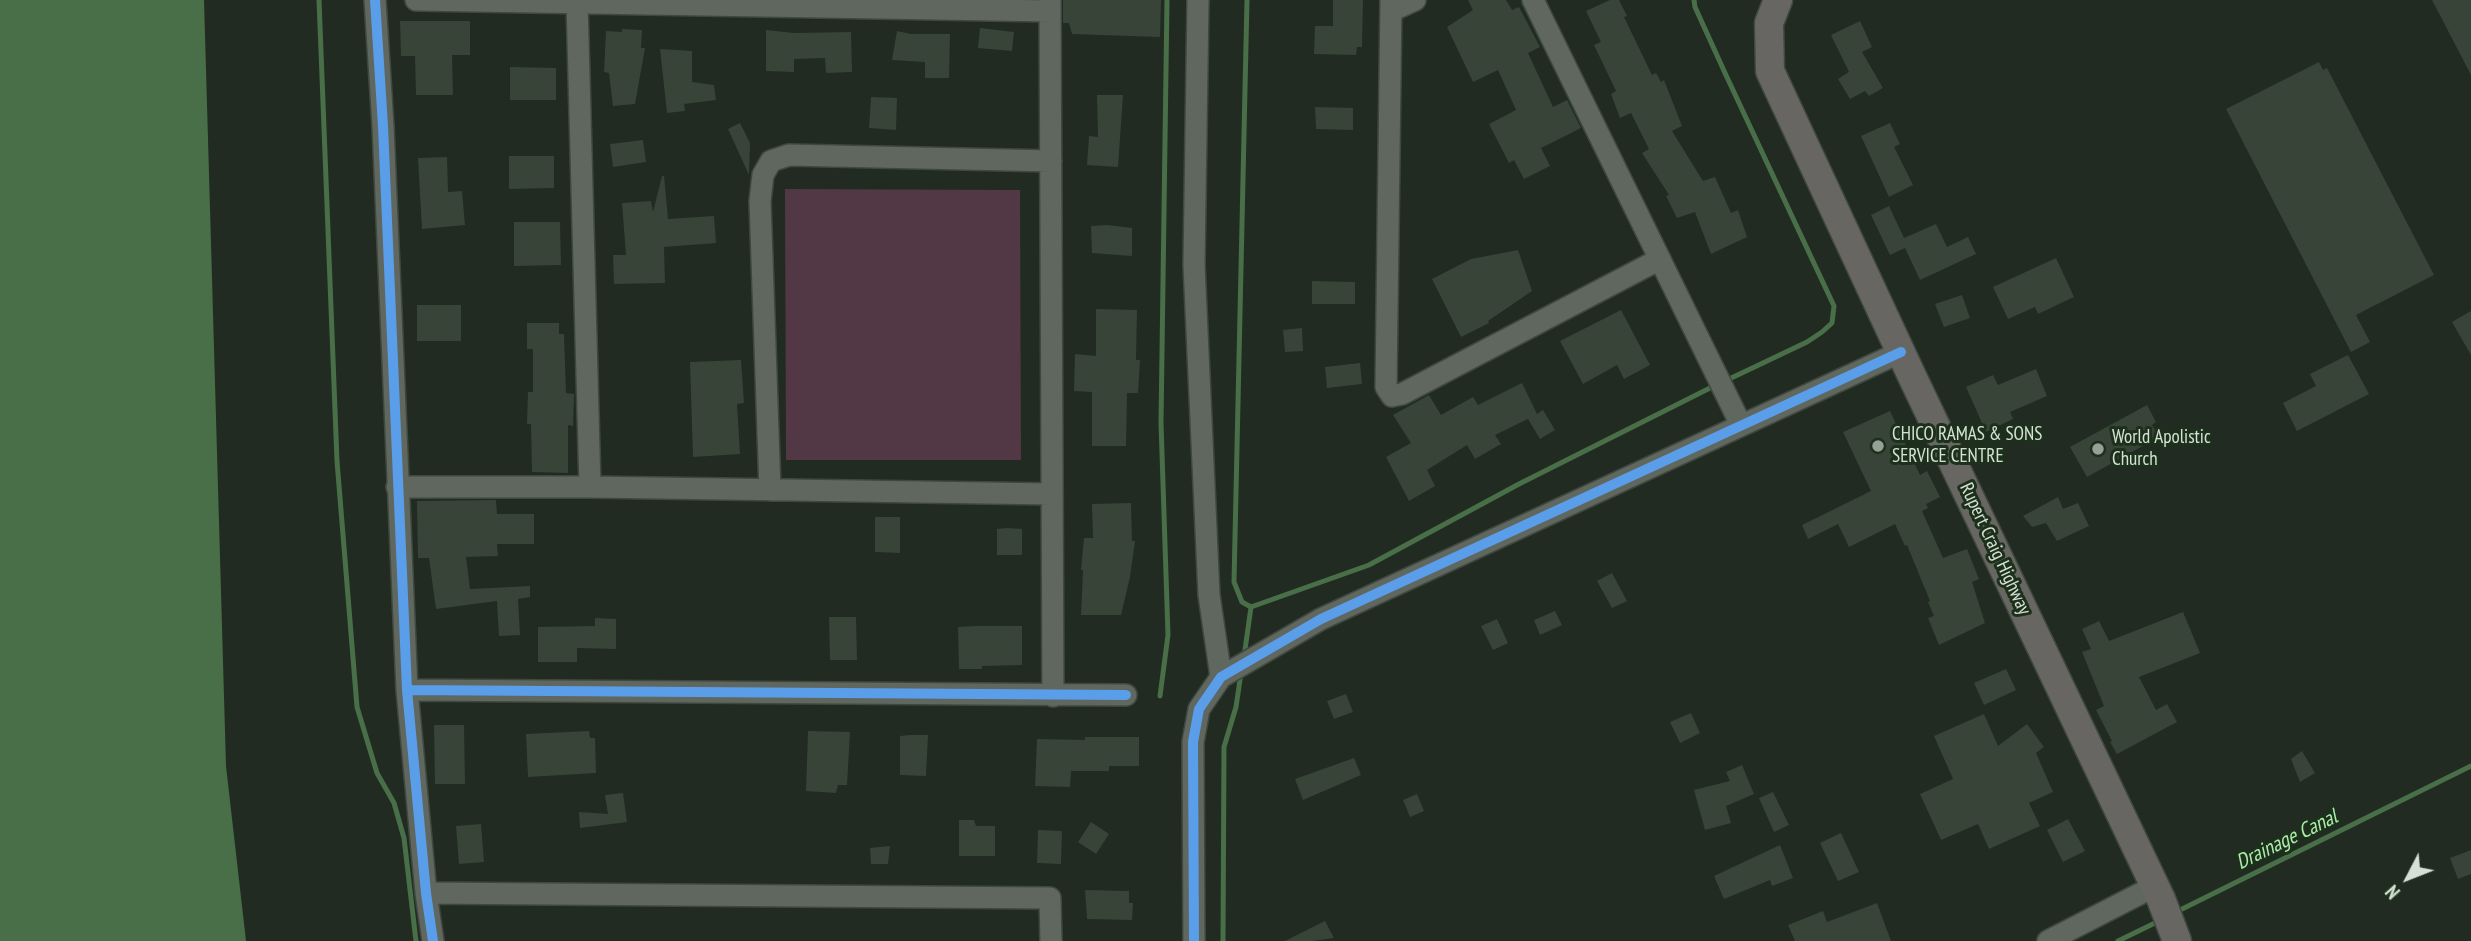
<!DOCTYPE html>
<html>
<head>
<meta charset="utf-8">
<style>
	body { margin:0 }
	#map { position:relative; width:2471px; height:941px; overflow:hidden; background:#212b21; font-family:"PT Sans Narrow",sans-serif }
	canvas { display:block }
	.north { position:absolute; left:2373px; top:843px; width:70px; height:70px; -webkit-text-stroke:5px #1c301c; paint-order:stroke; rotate:228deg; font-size:19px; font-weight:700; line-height:28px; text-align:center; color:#d5e1d4 }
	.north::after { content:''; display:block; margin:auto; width:24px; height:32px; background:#d5e1d4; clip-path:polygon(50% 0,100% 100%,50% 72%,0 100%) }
</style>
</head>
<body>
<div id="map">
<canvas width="2471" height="941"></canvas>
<div class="north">N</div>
</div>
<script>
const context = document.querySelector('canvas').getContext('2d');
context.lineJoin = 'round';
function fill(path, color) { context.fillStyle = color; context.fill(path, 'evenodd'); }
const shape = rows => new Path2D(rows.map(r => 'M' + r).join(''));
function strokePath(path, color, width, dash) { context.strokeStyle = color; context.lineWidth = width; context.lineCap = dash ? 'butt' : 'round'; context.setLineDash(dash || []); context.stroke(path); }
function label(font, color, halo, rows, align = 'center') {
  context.font = font + ' "PT Sans Narrow",sans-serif'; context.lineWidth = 6; context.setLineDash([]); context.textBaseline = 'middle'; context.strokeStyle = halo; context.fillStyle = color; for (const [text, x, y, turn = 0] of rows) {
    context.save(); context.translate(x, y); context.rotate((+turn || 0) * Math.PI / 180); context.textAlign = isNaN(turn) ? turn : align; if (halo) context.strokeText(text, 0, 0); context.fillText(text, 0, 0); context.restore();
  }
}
const green = shape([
	[785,189,1020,190,1021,460,786,460]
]);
const water = shape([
	[0,0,204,0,226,766,246,941,0,941]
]);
const stream = shape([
	[319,0,337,461,357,707,377,773,394,803,404,838,416,941],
	[1247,0,1234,582,1242,602,1251,607,1369,565,1519,484,1716,385],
	[1694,0,1695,7,1725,73,1834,306,1832,323,1822,332,1807,342,1725,381],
	[1244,657,1251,607],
	[1160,696,1168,635,1161,423,1167,0],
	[2174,913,2471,766],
	[1223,941,1224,747,1236,707,1241,673],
	[2118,941,2159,921]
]);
const building = shape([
	[1063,0,1161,0,1160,37,1072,34,1069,23,1063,23],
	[1333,0,1363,0,1362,47,1357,47,1356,55,1314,54,1315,26,1333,26],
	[1468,0,1506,0,1512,10,1519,7,1540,47,1528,53,1553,107,1567,100,1581,128,1541,148,1550,166,1524,179,1514,160,1509,163,1489,124,1516,110,1498,70,1473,82,1447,27,1473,10],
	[1610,0,1619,0,1627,16,1624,17,1652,75,1656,73,1661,82,1664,80,1682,126,1672,131,1703,181,1715,177,1731,213,1738,210,1747,237,1711,254,1695,212,1677,218,1666,196,1669,195,1642,153,1649,149,1631,113,1620,118,1611,94,1616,91,1594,45,1601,42,1586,11],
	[2432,0,2471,0,2471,75],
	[400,21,470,21,470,55,452,55,453,95,416,95,415,56,401,56],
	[1860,21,1872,47,1862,52,1883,88,1869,96,1865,91,1850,99,1838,79,1849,72,1831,35],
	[980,28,1014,32,1012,51,978,48],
	[622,29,642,30,641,48,645,48,635,104,613,106,609,73,604,72,606,31,622,32],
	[766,30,794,33,851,32,852,72,826,73,825,58,794,59,794,72,766,71],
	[897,31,911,34,950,34,949,78,925,78,925,62,892,60],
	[660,49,692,51,692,82,714,85,716,100,684,104,685,111,667,113],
	[2319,62,2323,70,2327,68,2434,275,2356,315,2370,342,2351,352,2226,109],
	[510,67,556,68,556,100,510,100],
	[1097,95,1123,95,1118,167,1087,165,1089,136,1098,137],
	[871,97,897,98,896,130,869,128],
	[1315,107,1353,108,1353,130,1316,129],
	[740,123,750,143,749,175,728,129],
	[1890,123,1900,144,1894,147,1913,185,1889,197,1861,136],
	[643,140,646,162,613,167,610,144],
	[509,156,554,156,554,188,509,189],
	[447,157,448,192,462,191,465,225,422,229,418,158],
	[662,176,664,176,668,219,714,216,716,243,664,247,665,283,614,284,613,255,626,255,622,203,651,201,653,212],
	[1889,206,1904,238,1936,224,1947,247,1968,237,1976,254,1920,280,1905,248,1890,255,1871,215],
	[514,222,560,222,561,265,514,266],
	[1107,225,1132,228,1132,256,1092,253,1091,226],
	[1518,250,1532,291,1488,321,1489,323,1461,337,1432,279,1471,259],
	[2056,258,2074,297,2038,314,2035,307,2008,319,1993,287],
	[1312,281,1355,282,1355,304,1312,304],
	[1962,295,1970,318,1944,327,1935,304],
	[417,305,461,305,461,341,417,341],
	[1096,309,1137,310,1136,360,1140,360,1138,393,1127,393,1126,446,1092,446,1092,392,1074,391,1075,354,1096,356],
	[1621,310,1650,365,1624,379,1617,365,1583,384,1560,341],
	[2471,311,2471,355,2452,322],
	[527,323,559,323,559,334,564,334,566,393,574,394,573,426,568,425,568,473,532,472,531,424,527,424,528,392,533,392,533,349,527,349],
	[1302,328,1303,351,1285,352,1283,330],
	[2348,355,2369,394,2297,431,2283,403,2316,386,2310,374],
	[741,360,744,403,737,404,740,454,693,457,690,362],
	[1360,363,1362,384,1327,388,1325,367],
	[2036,369,2047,396,2010,412,2013,419,1986,432,1966,387,1993,375,1998,385],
	[1522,383,1537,414,1543,410,1555,430,1540,439,1528,419,1532,417,1495,435,1501,444,1475,459,1467,445,1427,470,1435,486,1409,501,1386,457,1411,443,1393,415,1429,395,1441,415,1473,397,1478,405],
	[2147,405,2156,422,2152,425,2159,437,2087,477,2070,447],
	[1890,411,1920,475,1927,471,1940,497,1926,504,1928,508,1922,511,1943,558,1967,549,1979,579,1972,582,1985,623,1939,645,1928,618,1934,616,1928,602,1930,601,1907,545,1905,546,1895,524,1849,547,1838,524,1808,539,1802,525,1871,491,1843,432],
	[2058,497,2063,509,2078,503,2089,526,2057,541,2046,523,2032,527,2023,516],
	[496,500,497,514,534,514,534,544,497,544,498,556,466,557,470,589,530,586,530,597,518,599,520,635,499,636,497,601,436,609,429,558,418,558,417,501],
	[1131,503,1132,541,1135,541,1130,577,1121,615,1081,615,1083,570,1081,570,1084,538,1093,538,1092,504],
	[875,517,900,517,900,553,875,552],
	[1007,528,1022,529,1022,555,997,555,997,529],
	[1612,573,1627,601,1612,608,1597,581],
	[1555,611,1562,625,1540,635,1534,620],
	[2183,612,2200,653,2139,677,2156,710,2167,704,2177,722,2117,754,2110,742,2112,741,2096,710,2104,706,2082,652,2091,649,2082,629,2099,621,2109,641],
	[829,617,856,617,857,660,830,660],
	[595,618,616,619,616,649,577,648,577,662,538,662,538,627,595,626],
	[1497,619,1508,643,1493,650,1481,626],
	[977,626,1022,626,1022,665,982,666,982,669,959,669,958,627],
	[2006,669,2016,690,1984,705,1974,683],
	[1346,694,1353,712,1334,719,1327,701],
	[1691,713,1700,733,1680,743,1670,722],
	[1984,714,1998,746,2027,724,2044,747,2036,753,2053,792,2029,803,2040,826,1989,849,1978,824,1941,840,1920,794,1953,779,1934,736],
	[434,725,464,725,465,784,435,784],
	[589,731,590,738,595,738,596,773,528,777,526,734],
	[808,731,850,732,847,785,838,785,836,793,806,791],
	[910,735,928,735,926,776,900,775,900,736],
	[1085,737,1139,737,1139,766,1109,766,1109,771,1071,771,1070,787,1035,786,1037,739,1085,740],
	[2302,751,2315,773,2300,782,2291,759],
	[1354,758,1361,775,1303,800,1295,779],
	[1742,765,1754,794,1726,806,1731,823,1705,830,1694,790,1730,781,1726,772],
	[1773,792,1789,825,1774,832,1759,798],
	[623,793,627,822,580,828,579,812,608,814,605,795],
	[1417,794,1424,811,1410,817,1403,800],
	[2068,819,2085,851,2063,862,2047,830],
	[959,820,974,820,976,826,995,826,995,856,959,856],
	[1091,822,1109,834,1096,854,1078,842],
	[481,824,484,862,459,864,456,826],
	[1038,830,1062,831,1061,864,1037,863],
	[1841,833,1859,872,1838,881,1820,843],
	[1780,845,1793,878,1772,886,1770,880,1724,899,1714,876],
	[890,846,888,864,871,864,870,848],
	[2471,850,2471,874,2458,879,2450,858],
	[1085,890,1129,891,1129,903,1133,903,1132,920,1087,919],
	[1877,903,1891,941,1795,941,1788,925,1823,911,1827,922],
	[1325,921,1334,938,1312,941,1285,941]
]);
const minor = shape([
	[375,0,383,126,407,690,426,893,433,941],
	[416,0,1050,11],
	[1050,0,1053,696],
	[1198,0,1194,265,1209,595,1221,677],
	[1391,0,1386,387,1392,396,1402,394,1660,259],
	[1533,0,1741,425],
	[577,2,590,487],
	[1391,11,1415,0],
	[397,487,590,487,1052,494],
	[770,490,760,201,763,175,771,161,789,155,1051,161],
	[407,690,1126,695],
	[426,893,1050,898,1051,941],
	[1194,941,1193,742,1199,709,1221,677,1321,619,1901,352],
	[2048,941,2155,886]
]);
const major = shape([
	[1778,0,1769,23,1770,71,1910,372,2161,899,2177,941]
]);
const cycleway = shape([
	[375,0,383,126,407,690,426,893,433,941],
	[407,690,1126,695],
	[1194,941,1193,742,1199,709,1221,677,1321,619,1901,352]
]);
const markers = [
	[1878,446,7,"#96a195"],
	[2098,449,7,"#96a195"]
];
const poiNames = [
	["CHICO RAMAS & SONS",1892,435],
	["SERVICE CENTRE",1892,457],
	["World Apolistic",2112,438],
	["Church",2112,460]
];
const streetNames = [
	["Rupert Craig Highway",1995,549,65]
];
const waterNames = [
	["Drainage Canal",2287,840,-26]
];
fill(green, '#513844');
fill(water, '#496f48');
strokePath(stream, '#496f48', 5);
fill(building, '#384438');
strokePath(minor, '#3f483f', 24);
strokePath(major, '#3f483f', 31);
strokePath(minor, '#5f675e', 21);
strokePath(major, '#676662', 28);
strokePath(cycleway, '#5a9eea', 10);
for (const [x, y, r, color] of markers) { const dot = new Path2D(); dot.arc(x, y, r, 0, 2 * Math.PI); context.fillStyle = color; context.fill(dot); strokePath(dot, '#1c301c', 2.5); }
label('19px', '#d5e1d4', '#1c301c', poiNames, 'left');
label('19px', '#d5e1d4', '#1c301c', streetNames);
label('italic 21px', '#adecab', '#1c301c', waterNames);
</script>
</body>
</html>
